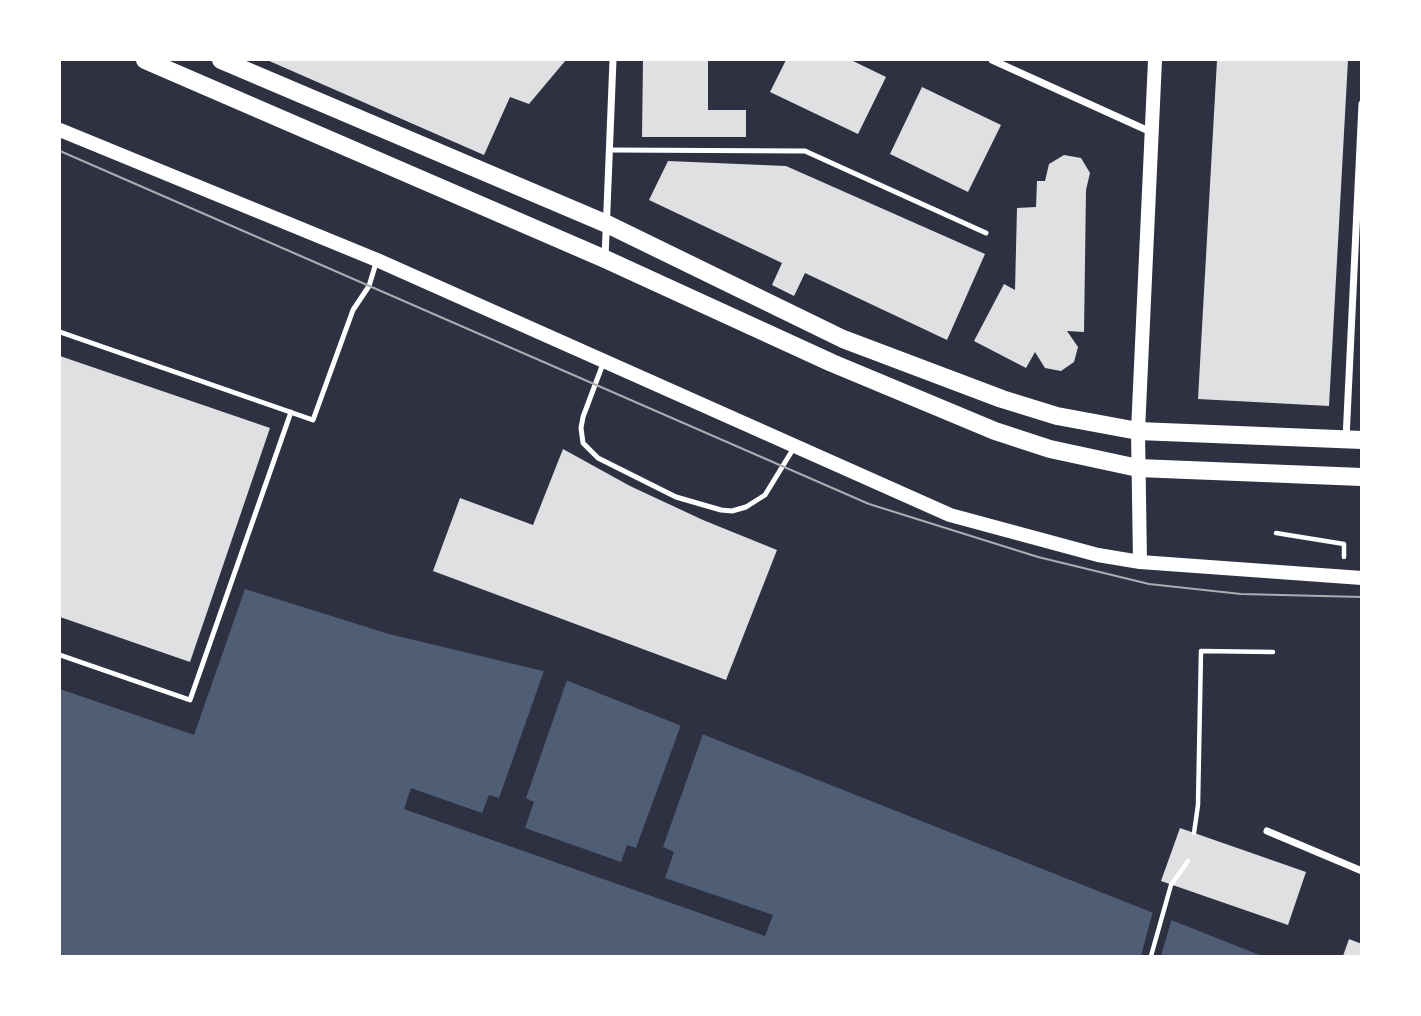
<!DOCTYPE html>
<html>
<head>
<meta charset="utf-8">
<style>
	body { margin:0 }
	#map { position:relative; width:1421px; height:1016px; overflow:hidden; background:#2d3142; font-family:"Varela Round",sans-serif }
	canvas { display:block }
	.frame { position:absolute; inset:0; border:61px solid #fff; pointer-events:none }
</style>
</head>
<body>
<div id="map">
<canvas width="1421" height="1016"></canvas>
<div class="frame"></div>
</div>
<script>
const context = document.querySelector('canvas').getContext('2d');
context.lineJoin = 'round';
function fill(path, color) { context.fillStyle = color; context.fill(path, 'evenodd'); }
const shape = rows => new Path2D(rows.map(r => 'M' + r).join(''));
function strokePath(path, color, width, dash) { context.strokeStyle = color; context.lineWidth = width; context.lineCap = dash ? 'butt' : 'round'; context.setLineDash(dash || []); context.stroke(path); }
const water = shape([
	[245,589,389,634,543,671,1262,956,60,956,60,689,194,735]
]);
const pier = shape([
	[545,668,568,677,526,798,534,802,525,828,621,862,627,845,636,848,682,722,704,731,663,847,674,852,665,878,773,915,765,936,404,809,411,788,482,813,489,795,499,798],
	[1153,911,1172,918,1161,956,1141,956]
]);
const building = shape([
	[267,60,566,60,529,104,510,97,484,155],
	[643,60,708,60,708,110,746,110,746,137,642,137],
	[786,60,851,60,886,77,858,134,770,92],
	[1217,60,1348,60,1329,406,1198,399],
	[922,87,1001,125,968,192,890,154],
	[1064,155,1081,158,1090,173,1086,190,1084,332,1067,331,1078,347,1074,362,1061,371,1045,368,1035,352,1026,368,974,341,1004,284,1015,290,1017,208,1036,207,1037,181,1045,181,1049,164],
	[668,161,786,166,985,254,947,340,805,273,794,296,772,285,782,263,649,200],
	[60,356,270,428,190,662,60,617],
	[563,449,630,486,703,520,777,550,726,680,433,571,460,498,533,525],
	[1180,828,1306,872,1288,925,1161,881],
	[1349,939,1362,944,1361,956,1343,956]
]);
const path = shape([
	[1276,533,1344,544,1344,557],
	[1194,833,1198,805,1201,651,1273,652],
	[1151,956,1171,885,1188,861]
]);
const service = shape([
	[610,150,805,151,986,233],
	[60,332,313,420,353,310,369,286,376,263],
	[604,361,583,417,581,428,583,443,598,458,676,497,721,510,732,511,746,507,765,495,795,446],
	[60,655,190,700,291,412]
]);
const minor = shape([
	[992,60,1151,132],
	[605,258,613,60],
	[1346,439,1362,104],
	[1267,831,1362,871]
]);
const secondary = shape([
	[60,130,377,260,950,515,1098,555,1140,562,1362,578],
	[1140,562,1138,431,1155,60]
]);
const primary = shape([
	[145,60,605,259,832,363,995,431,1050,449,1138,468,1362,477],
	[221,60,607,224,843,339,1002,399,1057,416,1138,431,1362,440]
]);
const tram = shape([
	[60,151,869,504,1038,557,1149,584,1241,594,1362,597]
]);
fill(water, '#4f5d75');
fill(pier, '#2d3142');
fill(building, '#e0e0e3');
strokePath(path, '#fff', 4.5);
strokePath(service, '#fff', 5);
strokePath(minor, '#fff', 7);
strokePath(secondary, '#fff', 14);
strokePath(primary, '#fff', 18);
strokePath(tram, '#abadb3', 2);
</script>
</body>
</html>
